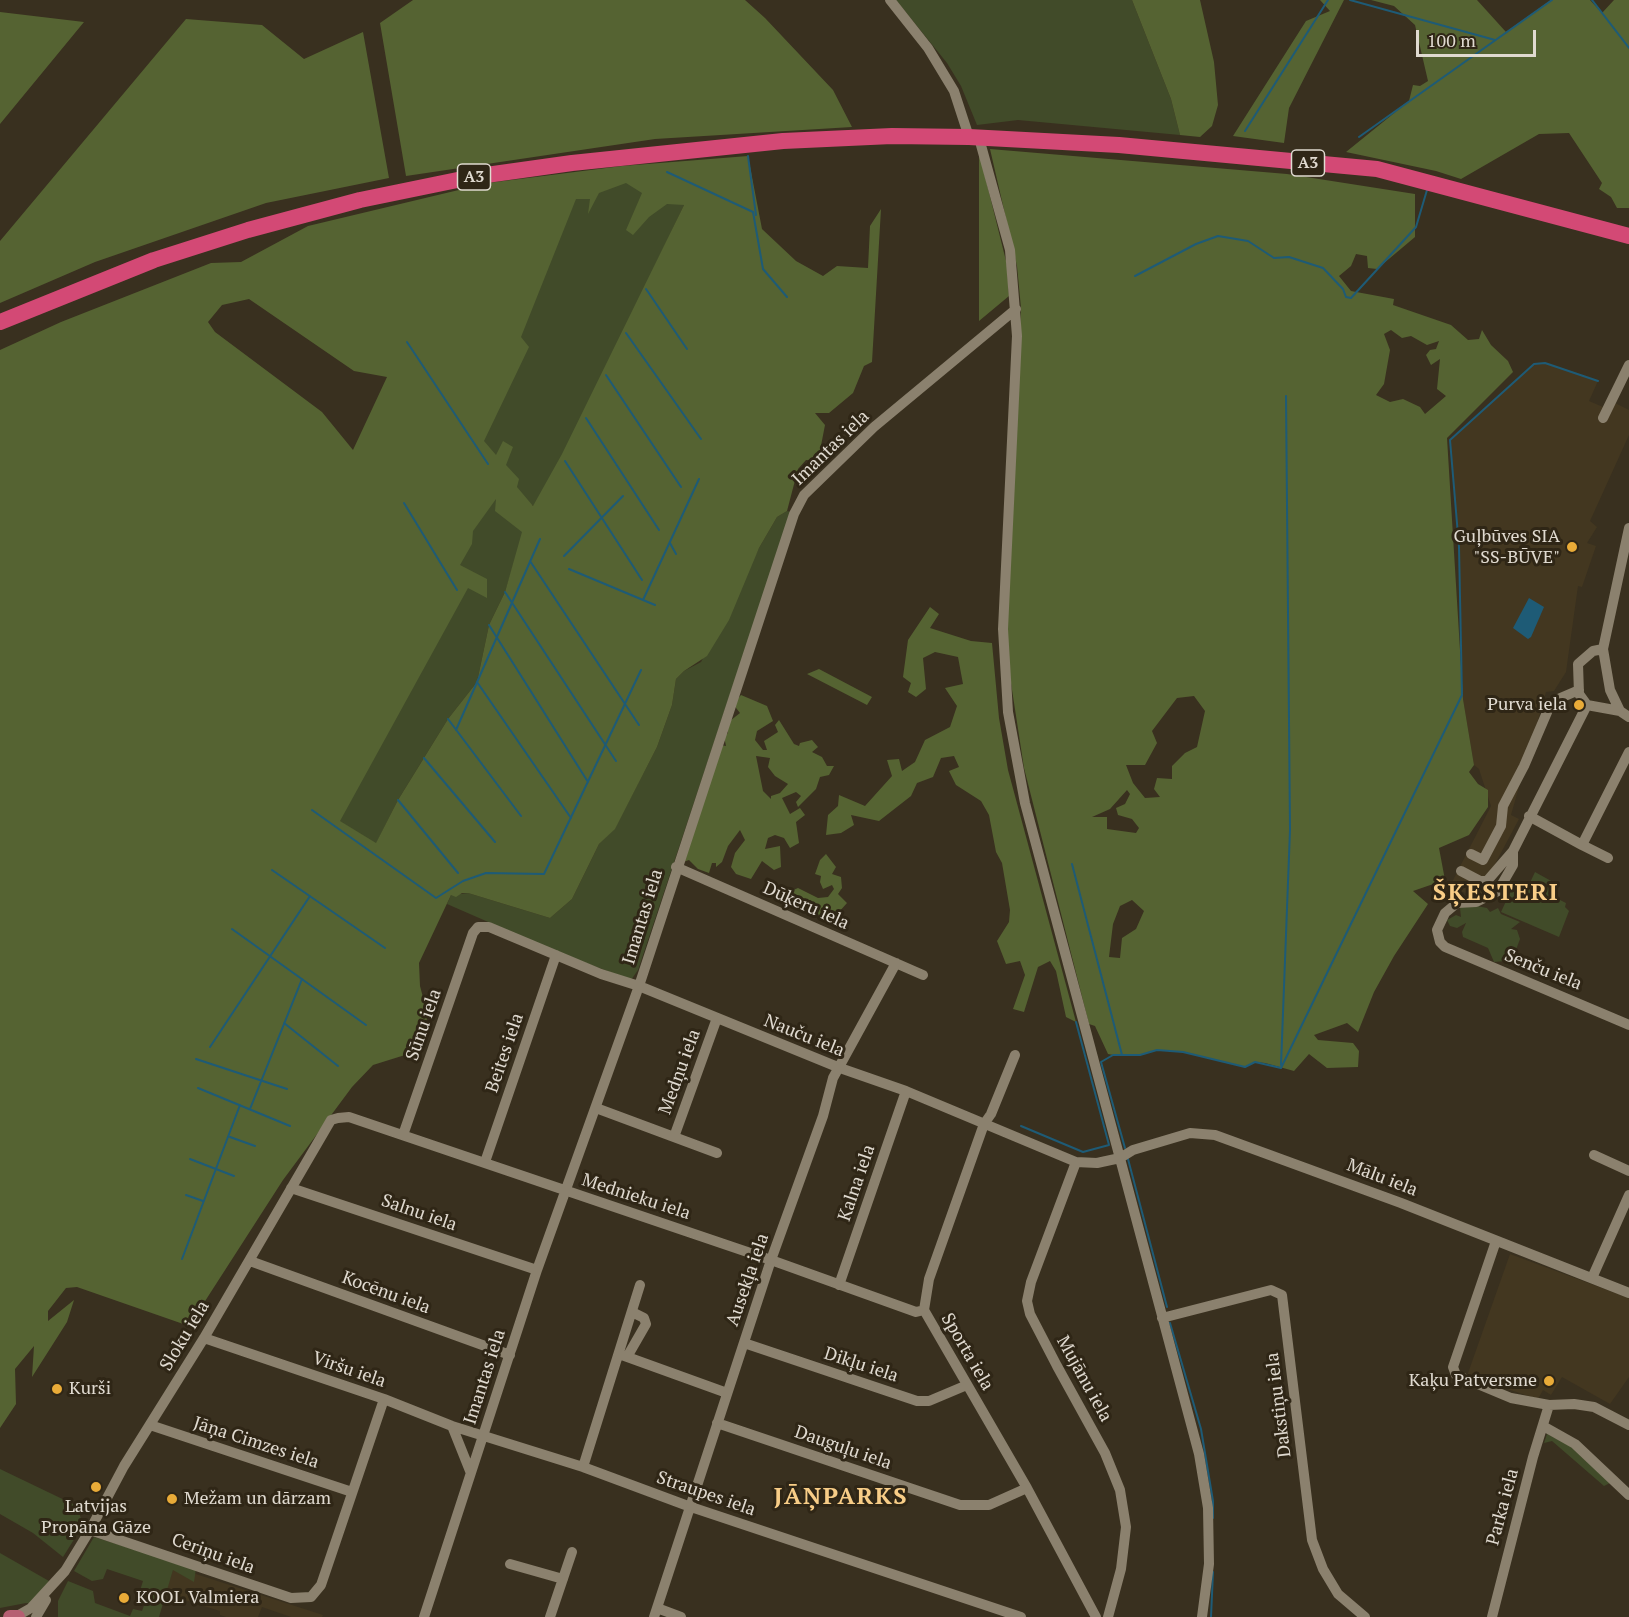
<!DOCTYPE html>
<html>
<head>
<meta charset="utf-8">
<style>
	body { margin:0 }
	#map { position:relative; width:1629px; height:1617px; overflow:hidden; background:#39301f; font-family:"PT Serif",serif }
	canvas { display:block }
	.scale { position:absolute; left:1416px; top:30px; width:120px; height:27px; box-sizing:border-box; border:3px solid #e0dad0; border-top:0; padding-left:8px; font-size:18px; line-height:21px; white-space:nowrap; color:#e0dad0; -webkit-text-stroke:4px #2f2616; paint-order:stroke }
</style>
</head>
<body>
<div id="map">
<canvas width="1629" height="1617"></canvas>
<div class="scale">100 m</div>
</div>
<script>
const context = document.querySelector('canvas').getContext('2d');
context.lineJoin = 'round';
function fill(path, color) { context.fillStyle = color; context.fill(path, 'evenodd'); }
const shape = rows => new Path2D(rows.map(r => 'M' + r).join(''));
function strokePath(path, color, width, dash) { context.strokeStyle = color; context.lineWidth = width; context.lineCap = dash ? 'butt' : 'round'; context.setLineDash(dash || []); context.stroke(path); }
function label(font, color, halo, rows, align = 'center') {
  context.font = font + ' "PT Serif",serif'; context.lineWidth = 6; context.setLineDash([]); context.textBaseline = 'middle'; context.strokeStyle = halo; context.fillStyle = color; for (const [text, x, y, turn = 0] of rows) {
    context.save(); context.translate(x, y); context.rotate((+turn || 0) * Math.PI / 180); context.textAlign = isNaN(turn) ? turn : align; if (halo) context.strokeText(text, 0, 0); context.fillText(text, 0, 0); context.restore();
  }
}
const built = shape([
	[1545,363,1598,381,1589,401,1603,407,1615,403,1629,410,1629,435,1590,521,1597,527,1587,543,1596,546,1582,587,1578,586,1566,672,1554,691,1546,692,1511,815,1519,819,1487,879,1482,897,1478,895,1476,898,1450,886,1491,806,1479,769,1474,765,1463,699,1459,547,1450,440,1534,364],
	[1510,1254,1629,1298,1629,1377,1610,1404,1562,1377,1551,1395,1543,1390,1538,1399,1467,1376],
	[174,1567,323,1615,322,1617,291,1617,262,1607,258,1617,226,1617,220,1615,220,1611,165,1594]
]);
const green = shape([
	[896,0,1132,0,1171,99,1180,135,1018,120,977,125,961,86,947,63],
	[602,172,684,205,539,509,532,505,505,592,489,625,477,682,448,719,398,800,376,844,315,806,406,339],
	[787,511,791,512,638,970,631,980,557,952,447,904,451,895,468,893,550,918,572,899,599,844,615,828,657,747,672,705,676,679,684,671,701,662,759,548,777,517],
	[1535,872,1553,882,1548,894,1566,903,1565,907,1569,911,1559,937,1501,912,1514,884,1527,889],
	[1467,904,1487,908,1490,912,1498,908,1501,914,1520,922,1511,929,1517,930,1520,939,1511,963,1507,965,1505,961,1494,962,1488,948,1463,937,1462,932,1466,923,1457,928,1450,926,1447,920,1456,915,1461,917,1460,908],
	[1547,1434,1570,1446,1610,1483,1604,1486,1552,1441,1544,1443],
	[0,1469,77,1506,83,1525,63,1557,33,1533,0,1514],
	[94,1537,196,1569,194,1582,173,1570,159,1617,58,1617,58,1601,68,1581,93,1591,95,1603,130,1616,133,1609,142,1611,146,1600,138,1597,143,1581,107,1569,103,1579,92,1581,74,1571],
	[0,1553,49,1581,31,1604,26,1603,0,1608]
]);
const forest = shape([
	[413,0,745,0,765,18,833,90,852,127,655,139,406,176,380,23],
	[1132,0,1200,0,1214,62,1218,105,1212,126,1200,137,1180,135,1171,99],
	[1320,0,1344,0,1289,108,1284,143,1233,136,1306,21,1330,11],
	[1371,0,1477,0,1506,32,1551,0,1590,0,1602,13,1614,0,1629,0,1629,208,1617,208,1611,197,1599,189,1602,183,1569,133,1539,134,1461,179,1436,171,1346,152,1409,101,1413,85,1420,86,1428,81,1415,25,1394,6],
	[0,12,84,22,0,124],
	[186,19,262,25,304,59,363,32,389,178,266,203,95,262,0,303,0,241],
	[990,149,1287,174,1415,194,1415,237,1377,269,1368,268,1367,256,1356,254,1351,266,1339,276,1351,291,1394,299,1393,305,1451,325,1468,340,1479,339,1482,330,1491,345,1508,361,1513,372,1447,438,1463,699,1474,765,1469,772,1478,784,1488,790,1488,807,1469,835,1439,848,1445,880,1413,891,1428,904,1394,956,1374,992,1358,1032,1347,1023,1314,1035,1318,1040,1353,1043,1359,1051,1358,1067,1327,1068,1309,1054,1294,1071,1265,1063,1255,1062,1245,1067,1183,1052,1157,1050,1140,1055,1113,1055,1108,1054,1095,1026,1089,1024,1024,768,1005,644,1021,308,1017,266],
	[1391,330,1402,338,1411,336,1427,345,1439,341,1436,349,1430,350,1426,355,1431,365,1440,359,1437,389,1446,396,1425,414,1420,407,1403,399,1390,402,1376,395,1384,384,1390,350,1384,334],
	[1194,696,1205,711,1197,747,1185,753,1172,766,1172,779,1157,778,1154,789,1160,797,1145,798,1133,783,1126,765,1145,765,1157,743,1152,731,1177,698],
	[1127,790,1130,794,1125,804,1116,808,1118,815,1132,819,1139,828,1136,833,1107,829,1107,817,1092,817,1110,809],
	[1132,900,1144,911,1136,929,1122,938,1120,958,1109,957,1113,924,1120,906],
	[979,152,1007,265,1009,296,979,321],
	[748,156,762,229,796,261,823,276,837,266,868,268,870,226,881,209,872,362,864,366,853,393,829,413,815,413,825,425,818,461,806,460,798,469,787,511,777,517,759,548,729,620,707,656,684,671,676,679,672,705,657,747,615,829,599,844,572,899,550,918,468,893,462,893,456,897,451,895,419,963,420,986,428,1016,420,1038,405,1055,373,1065,352,1087,283,1180,189,1326,77,1287,66,1288,48,1311,48,1321,74,1300,67,1322,32,1377,34,1346,15,1369,16,1404,0,1428,0,350,61,322,211,263,241,262,308,226,488,183,622,166],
	[626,183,642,193,626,230,633,235,649,217,667,204,684,205,562,454,533,506,517,487,519,479,506,465,513,447,503,441,496,455,484,441,529,347,521,337,576,199,590,199,588,214,599,193],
	[249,299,354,371,387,377,353,450,322,412,215,332,208,322,222,305],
	[496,499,495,511,522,532,505,592,489,625,477,682,448,719,398,800,376,843,340,821,468,588,487,598,487,579,460,565,472,544,473,531],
	[930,607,939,614,930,628,971,641,992,643,999,718,1008,770,1076,1022,1066,1017,1056,971,1050,961,1038,967,1024,1012,1013,1009,1025,975,1020,961,1006,964,997,941,1009,922,1010,910,1002,863,996,852,989,815,981,801,956,785,949,771,959,767,954,756,941,758,933,777,917,783,911,796,879,821,851,815,854,825,841,833,826,835,828,815,838,806,839,795,865,806,892,776,887,760,899,759,902,771,915,762,925,740,950,727,957,706,945,688,963,684,958,657,935,652,923,658,926,689,916,697,908,692,911,683,903,677,908,640],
	[819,669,872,697,867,705,807,674],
	[741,695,767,706,773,721,757,731,755,740,763,750,767,750,764,741,778,732,775,725,779,720,794,744,799,746,800,743,812,740,818,747,812,752,822,757,827,766,834,766,829,775,820,777,816,789,798,807,796,802,801,796,796,792,782,798,790,814,800,808,805,815,796,822,799,843,790,848,784,838,775,835,768,838,765,849,780,846,781,867,774,870,762,861,751,879,736,874,731,867,735,853,745,840,740,830,728,846,722,862,716,867,716,863,712,863,709,873,698,869,689,860,680,863,720,745,726,746,724,736,728,733,726,724,740,713,733,704],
	[756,756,770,758,768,767,775,776,788,784,780,793,771,796,771,799,763,791],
	[826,854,836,867,832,874,841,877,842,888,838,894,847,903,839,912,832,912,824,920,784,898,784,894,798,888,818,898,828,897,834,889,832,885,823,889,820,882,821,876,815,874,820,860]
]);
const water = shape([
	[1529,598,1544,607,1531,637,1528,639,1513,628]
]);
const stream = shape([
	[1350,0,1495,40],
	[1592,0,1629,48],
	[1245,131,1328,0],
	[1359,137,1552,0],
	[748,156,756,215],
	[667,172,753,212,763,269,787,297],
	[1135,276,1196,244,1218,236,1248,241,1274,258,1289,257,1323,268,1343,289,1346,297,1351,298,1416,227,1427,190],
	[646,289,687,349],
	[626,333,701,439],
	[407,342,488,464],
	[606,375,681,487],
	[586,418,659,530],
	[565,461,642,580],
	[404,503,457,590],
	[670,543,676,554],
	[564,556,623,496],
	[530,561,639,725],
	[569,569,655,605],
	[505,592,616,761],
	[643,600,699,479],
	[489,625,588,782],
	[477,682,571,818],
	[448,719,521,816],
	[456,730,540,539],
	[424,758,495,842],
	[398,800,458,873],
	[312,810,436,898,463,881,486,873,544,874,641,670],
	[1072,864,1122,1055],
	[272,870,385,948],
	[232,929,366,1025],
	[284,1023,338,1066],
	[210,1047,310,896],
	[196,1059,287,1089],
	[1281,1065,1290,830,1286,396],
	[1281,1068,1462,695,1459,547,1450,440,1534,364,1545,363,1598,381],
	[198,1088,290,1126],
	[250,1109,302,979],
	[1021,1126,1083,1152,1109,1145,1076,1022],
	[230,1137,255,1146],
	[1125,1148,1101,1062,1113,1055,1140,1055,1157,1050,1183,1052,1245,1067,1255,1062,1281,1068],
	[190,1159,234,1176],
	[1128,1159,1167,1307],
	[186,1195,203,1201],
	[182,1259,240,1105],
	[1170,1323,1201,1429,1213,1501,1213,1518],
	[1211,1617,1213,1572]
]);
const minor = shape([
	[890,0,928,48,954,91,969,137],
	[979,138,1010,250,1017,336,1003,629,1008,712,1025,803,1199,1454,1208,1508,1209,1564,1202,1617],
	[1603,418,1629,365],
	[1629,528,1603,649,1610,690,1620,711,1629,717],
	[1603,649,1593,651,1578,664,1579,694,1587,705,1620,711],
	[1529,816,1582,845,1629,752],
	[1582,845,1608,858],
	[1513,851,1513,865,1498,891,1476,902,1457,903,1445,913,1437,930,1440,942,1445,947,1629,1025],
	[1471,854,1483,860,1501,826,1503,806,1524,766,1548,710,1558,699,1579,690],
	[676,867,923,975],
	[1461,871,1480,881,1487,881,1513,851,1587,705],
	[1015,1055,991,1114,984,1124,929,1279,924,1310,1027,1488,1096,1617],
	[596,1108,717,1153],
	[403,1135,473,933,478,927,489,927,601,974,639,986,840,1068,906,1091,1076,1162,1097,1163,1120,1158,1133,1150,1190,1133,1215,1135,1401,1203,1629,1293],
	[674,1137,717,1018],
	[1594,1155,1629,1171],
	[485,1162,556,955],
	[1076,1162,1031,1282,1027,1301,1030,1314,1057,1366,1105,1453,1120,1490,1126,1527,1121,1569,1108,1617],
	[291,1188,537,1270],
	[1496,1241,1453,1367,1456,1375,1511,1398,1549,1405,1574,1404,1594,1407,1629,1425],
	[250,1261,510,1355],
	[1592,1278,1629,1195],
	[839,1285,906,1091],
	[1162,1318,1271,1290,1282,1295,1312,1540,1323,1569,1338,1594,1365,1617],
	[204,1338,384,1399,452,1426,583,1467,688,1506,1021,1617],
	[744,1343,917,1401,929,1401,967,1385],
	[619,1354,727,1393],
	[627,1357,646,1324,644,1318,632,1312],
	[717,1423,960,1505,989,1505,1027,1488],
	[150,1425,352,1492],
	[452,1426,470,1471],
	[1543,1426,1575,1444,1629,1495],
	[583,1467,640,1285],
	[90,1530,291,1598,311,1597,321,1585,384,1399],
	[510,1564,563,1579],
	[657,1608,681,1617],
	[17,1616,31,1608,65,1571,90,1530,124,1466,204,1338,331,1120,338,1118,349,1117,771,1260,916,1312,924,1310],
	[36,1617,46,1600],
	[424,1617,537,1270,639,986,794,514,804,495,874,427,1016,309],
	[550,1617,572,1552],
	[654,1617,771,1260,823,1116,833,1078,896,963],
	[1492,1617,1533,1457,1549,1405]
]);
const major = shape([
	[10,1617,18,1617]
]);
const highway = shape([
	[0,322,154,260,248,230,360,200,472,177,572,163,783,141,892,136,969,137,1119,145,1377,169,1629,236]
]);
const markers = [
	[1572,547,6,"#e9ab38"],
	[1579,705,6,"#e9ab38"],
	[1549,1381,6,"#e9ab38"],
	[57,1389,6,"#e9ab38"],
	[96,1487,6,"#e9ab38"],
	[172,1499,6,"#e9ab38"],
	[124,1598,6,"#e9ab38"]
];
const shields = [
	[1308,163,33],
	[474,177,33]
];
const shieldNames = [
	["A3",1308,163],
	["A3",474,177]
];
const streetNames = [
	["Imantas iela",831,448,-44],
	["Dūķeru iela",806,906,24],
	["Imantas iela",643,917,-73],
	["Senču iela",1543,970,22],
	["Sūnu iela",424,1025,-71],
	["Nauču iela",804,1036,22],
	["Beites iela",505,1053,-71],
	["Medņu iela",680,1072,-70],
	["Mālu iela",1382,1178,21],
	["Kalna iela",857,1183,-71],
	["Mednieku iela",636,1197,18],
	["Salnu iela",419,1213,19],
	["Ausekļa iela",748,1280,-71],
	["Kocēnu iela",386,1293,20],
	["Sloku iela",185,1336,-59],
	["Sporta iela",967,1352,60],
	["Dikļu iela",861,1365,18],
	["Viršu iela",349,1370,19],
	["Imantas iela",485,1377,-72],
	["Mujānu iela",1084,1379,61],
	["Dakstiņu iela",1279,1405,-97],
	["Jāņa Cimzes iela",256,1443,18],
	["Dauguļu iela",843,1448,19],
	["Straupes iela",706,1494,19],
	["Parka iela",1503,1507,-75],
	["Ceriņu iela",213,1554,20]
];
const poiNames = [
	["Guļbūves SIA",1560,537],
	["\"SS-BŪVE\"",1560,558],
	["Purva iela",1567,705],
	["Kaķu Patversme",1537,1381],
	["Kurši",69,1389,"left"],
	["Mežam un dārzam",184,1499,"left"],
	["Latvijas",96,1507,"center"],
	["Propāna Gāze",96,1528,"center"],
	["KOOL Valmiera",136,1598,"left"]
];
const districtNames = [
	["ŠĶESTERI",1496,893],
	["JĀŅPARKS",841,1497]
];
fill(built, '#433720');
fill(green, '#414b29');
fill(forest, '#556332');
fill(water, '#1e5b76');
strokePath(stream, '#1e5b76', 2);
strokePath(minor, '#8b816e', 10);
strokePath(major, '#b65f72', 14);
strokePath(highway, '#d34975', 16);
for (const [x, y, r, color] of markers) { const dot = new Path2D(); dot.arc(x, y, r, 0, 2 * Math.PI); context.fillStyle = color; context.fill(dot); strokePath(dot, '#2f2616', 2); }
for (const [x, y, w] of shields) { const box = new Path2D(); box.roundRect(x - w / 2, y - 13, w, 26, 4.5); context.fillStyle = '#2f2616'; context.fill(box); strokePath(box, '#e0dad0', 1.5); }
label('bold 16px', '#e0dad0', null, shieldNames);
label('18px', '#e0dad0', '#2f2616', streetNames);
label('18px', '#e0dad0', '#2f2616', poiNames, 'right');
context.letterSpacing = '1.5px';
label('bold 24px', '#f8cd87', '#2f2616', districtNames);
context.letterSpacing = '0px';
</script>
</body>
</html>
